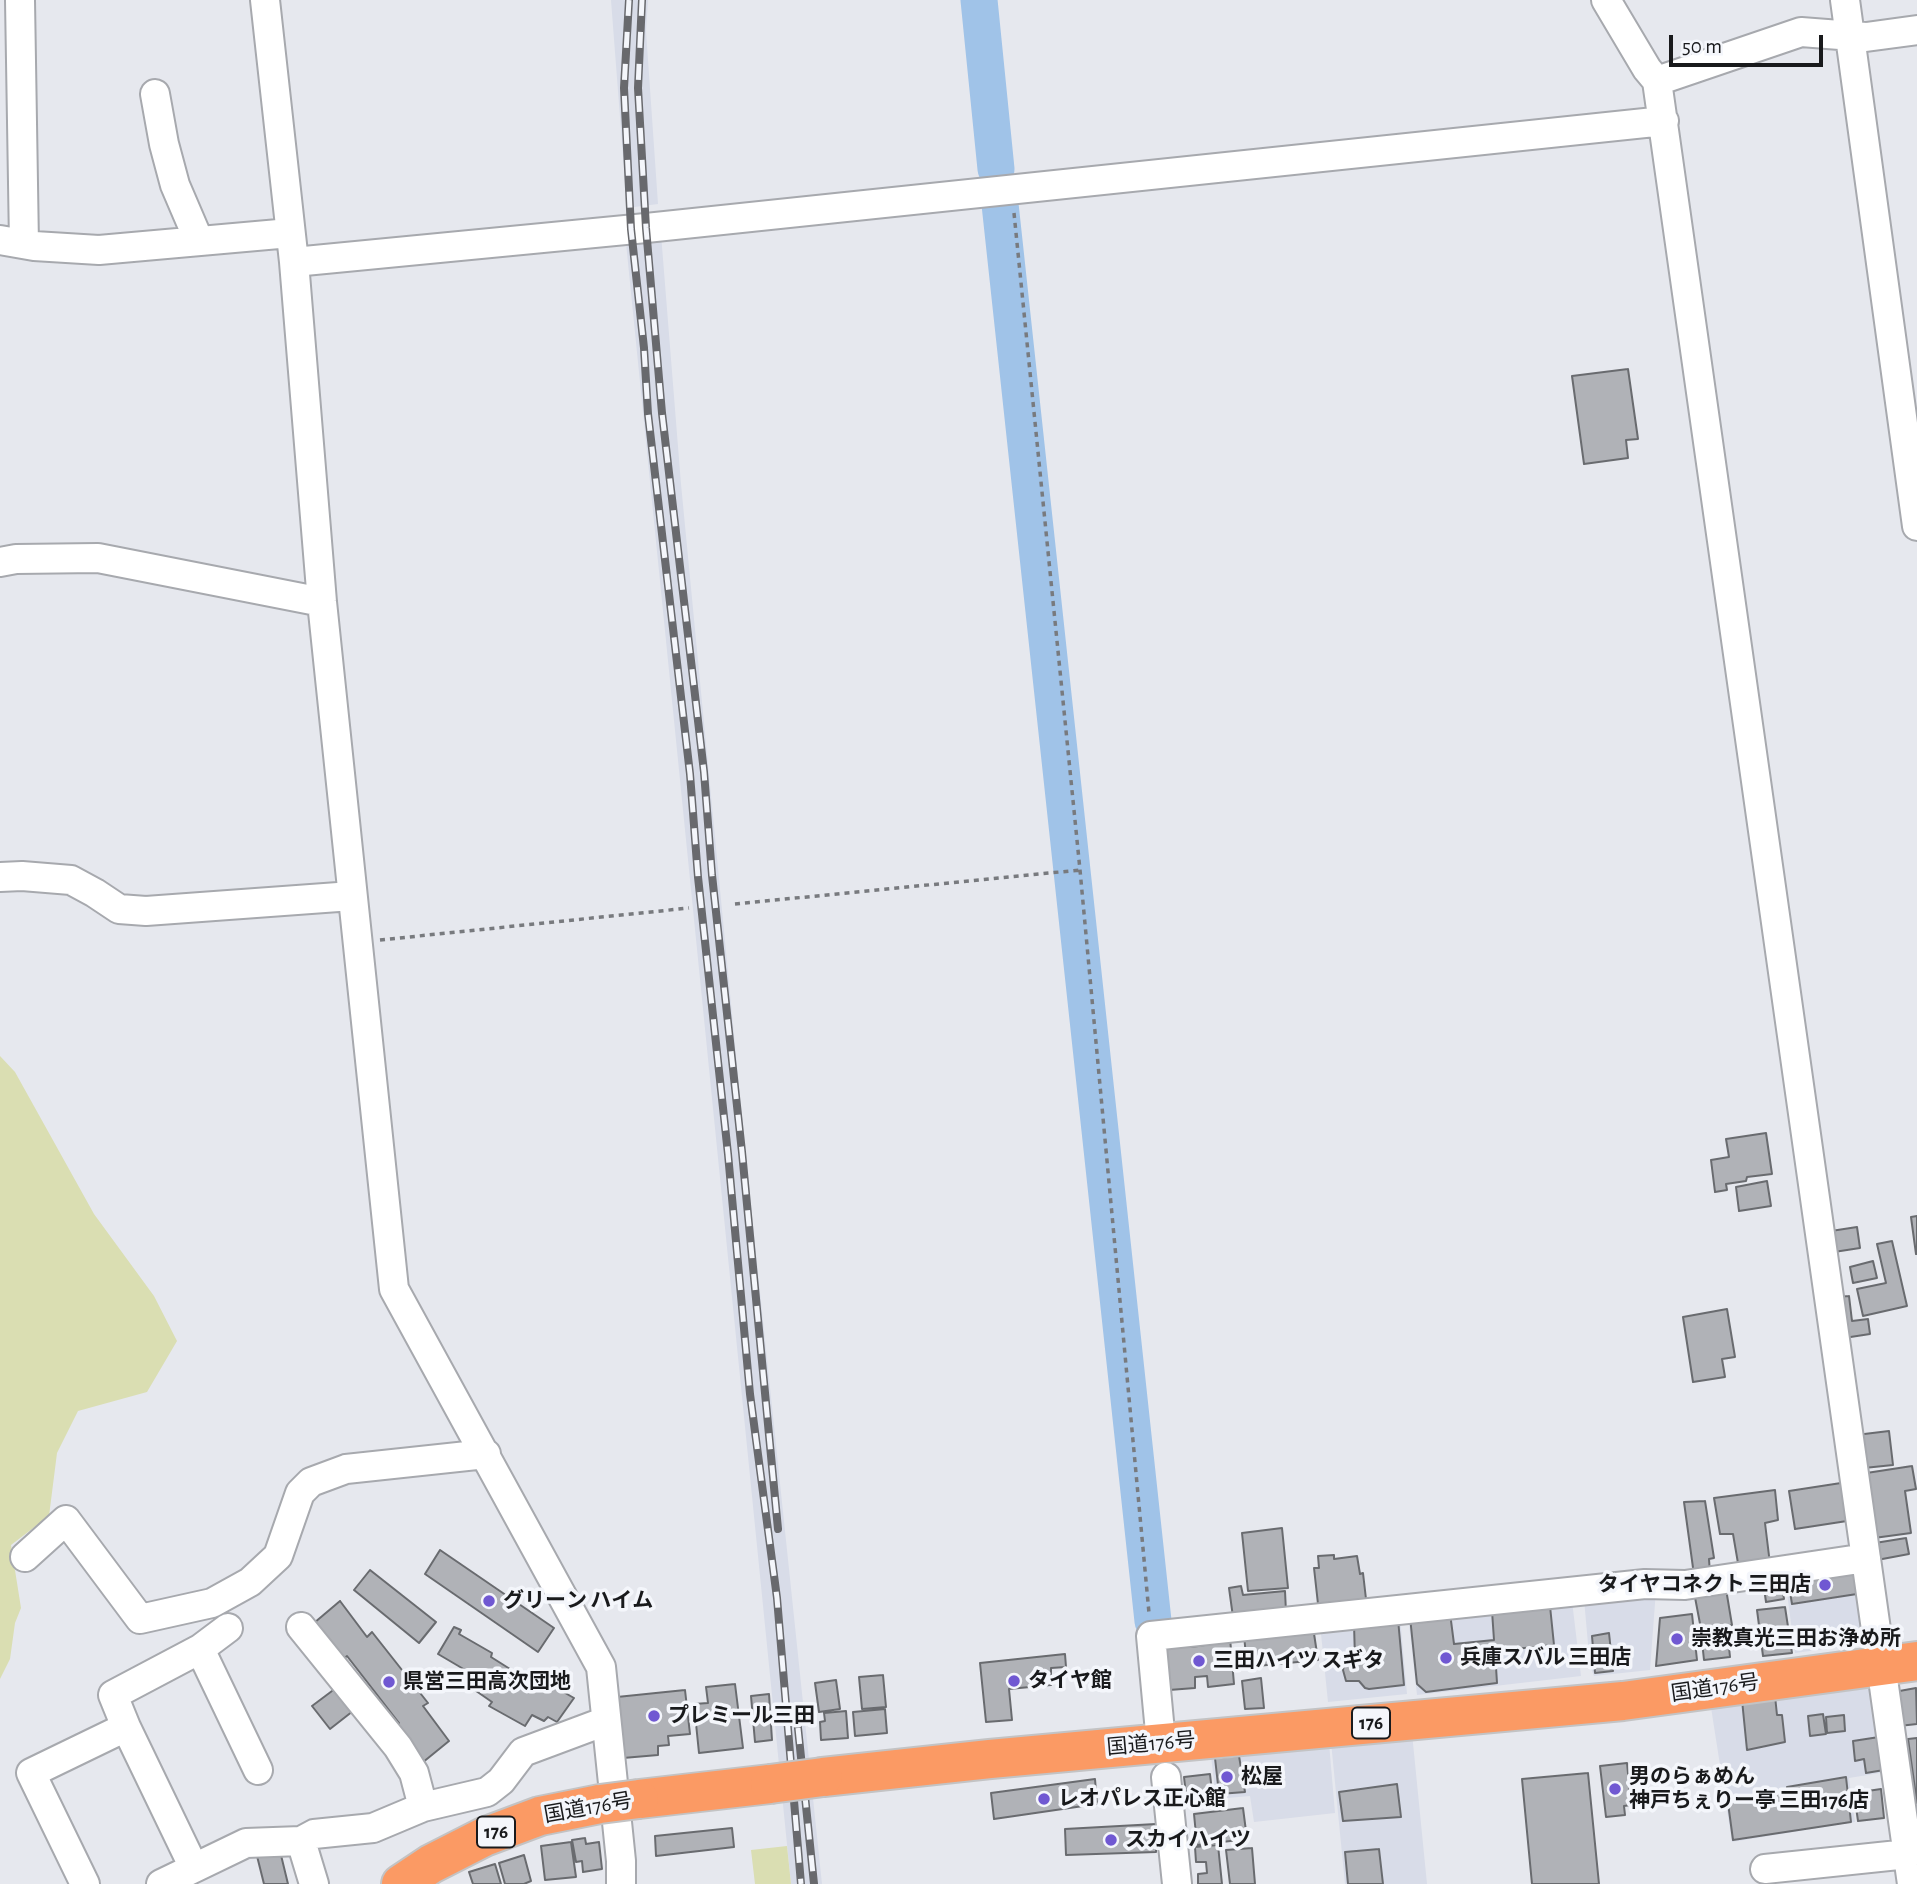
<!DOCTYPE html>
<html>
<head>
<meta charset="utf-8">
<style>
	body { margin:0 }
	#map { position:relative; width:1917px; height:1884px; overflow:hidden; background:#e6e8ee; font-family:"Alegreya Sans",sans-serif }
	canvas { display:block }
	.scale { position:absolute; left:1669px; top:35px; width:154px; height:32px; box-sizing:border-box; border:4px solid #191a1c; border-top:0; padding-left:9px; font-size:21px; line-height:24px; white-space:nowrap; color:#191a1c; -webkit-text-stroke:5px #f4f6fb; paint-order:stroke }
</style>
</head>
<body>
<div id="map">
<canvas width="1917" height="1884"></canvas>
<div class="scale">50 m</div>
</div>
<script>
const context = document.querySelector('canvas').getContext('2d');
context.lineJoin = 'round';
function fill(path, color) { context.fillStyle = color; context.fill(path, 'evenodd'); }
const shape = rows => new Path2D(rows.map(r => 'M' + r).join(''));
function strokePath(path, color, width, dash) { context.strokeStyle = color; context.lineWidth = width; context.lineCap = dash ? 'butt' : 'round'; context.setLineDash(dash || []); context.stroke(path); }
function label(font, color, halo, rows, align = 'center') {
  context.font = font + ' "Alegreya Sans","Noto Sans JP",sans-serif'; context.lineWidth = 7; context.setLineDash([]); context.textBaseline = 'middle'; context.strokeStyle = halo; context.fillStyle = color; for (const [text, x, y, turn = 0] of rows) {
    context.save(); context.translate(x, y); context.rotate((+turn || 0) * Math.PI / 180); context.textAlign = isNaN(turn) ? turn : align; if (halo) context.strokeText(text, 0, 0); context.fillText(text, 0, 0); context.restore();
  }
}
const built = shape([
	[611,0,648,0,646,31,658,204,627,208],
	[661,234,681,484,745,1149,822,1884,791,1884,626,243],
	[1853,1567,1868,1643,1795,1653,1785,1578],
	[1656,1590,1650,1670,1594,1676,1590,1666,1584,1599],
	[1572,1601,1581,1676,1417,1695,1408,1615],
	[1400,1617,1407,1694,1328,1702,1320,1624],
	[1874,1684,1886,1772,1849,1778,1855,1822,1732,1842,1710,1701],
	[1412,1733,1427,1884,1345,1884,1331,1742],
	[1329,1743,1335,1813,1254,1822,1250,1796,1216,1799,1211,1756]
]);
const green = shape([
	[0,1056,15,1072,94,1214,154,1296,177,1341,147,1392,78,1411,57,1453,49,1516,11,1545,21,1608,15,1623,10,1659,0,1679],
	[787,1846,791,1884,755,1884,751,1850]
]);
const river = shape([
	[979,0,996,169],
	[1000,204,1153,1621]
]);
const building = shape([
	[1628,369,1638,439,1626,440,1628,458,1584,464,1572,376,1628,369],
	[1766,1133,1772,1174,1747,1177,1746,1181,1726,1184,1727,1190,1715,1192,1711,1160,1729,1157,1726,1139,1766,1133],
	[1767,1181,1771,1206,1739,1211,1736,1187,1767,1181],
	[1917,1216,1917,1254,1916,1254,1911,1217,1917,1216],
	[1857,1227,1860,1248,1834,1252,1831,1231,1857,1227],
	[1892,1241,1907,1306,1863,1316,1857,1289,1886,1283,1877,1244,1892,1241],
	[1873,1261,1877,1278,1853,1283,1850,1267,1873,1261],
	[1849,1296,1852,1321,1868,1319,1870,1334,1844,1338,1838,1297,1849,1296],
	[1727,1309,1735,1357,1722,1359,1725,1377,1693,1382,1683,1317,1727,1309],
	[1889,1431,1893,1465,1864,1468,1856,1435,1889,1431],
	[1912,1466,1916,1489,1905,1491,1911,1533,1874,1538,1860,1474,1912,1466],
	[1841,1483,1847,1521,1795,1529,1789,1491,1841,1483],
	[1775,1490,1778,1520,1765,1523,1770,1564,1739,1569,1733,1534,1720,1534,1714,1498,1775,1490],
	[1705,1501,1714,1558,1709,1559,1710,1574,1694,1575,1684,1502,1705,1501],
	[1282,1528,1288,1588,1248,1591,1242,1533,1282,1528],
	[1906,1538,1909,1554,1877,1560,1875,1543,1906,1538],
	[440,1550,554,1628,538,1652,425,1574,440,1550],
	[1334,1555,1334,1559,1357,1556,1360,1574,1363,1573,1366,1599,1318,1604,1314,1568,1319,1568,1318,1556,1334,1555],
	[1854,1569,1857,1594,1792,1604,1788,1580,1854,1569],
	[370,1570,436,1622,419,1643,354,1590,370,1570],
	[1781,1578,1784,1599,1766,1602,1763,1581,1781,1578],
	[1241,1586,1243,1595,1285,1591,1286,1612,1233,1617,1229,1588,1241,1586],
	[1726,1589,1732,1625,1701,1629,1694,1592,1726,1589],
	[340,1601,367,1637,372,1632,428,1703,423,1706,449,1741,422,1763,394,1727,399,1723,347,1656,342,1660,314,1623,340,1601],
	[1550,1606,1554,1645,1495,1651,1497,1683,1426,1692,1417,1684,1410,1617,1450,1613,1454,1644,1494,1640,1492,1611,1550,1606],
	[1785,1607,1792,1653,1763,1656,1757,1610,1785,1607],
	[1692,1614,1697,1660,1656,1666,1660,1618,1692,1614],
	[1398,1619,1404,1685,1369,1689,1365,1688,1359,1681,1346,1681,1343,1670,1345,1660,1355,1659,1354,1624,1398,1619],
	[454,1627,461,1630,459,1634,492,1653,491,1657,510,1669,509,1671,538,1690,544,1681,574,1698,557,1722,548,1717,544,1721,532,1715,525,1726,489,1706,492,1702,466,1684,472,1674,438,1654,454,1627],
	[1313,1627,1318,1660,1247,1667,1244,1635,1313,1627],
	[1727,1628,1730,1657,1704,1660,1701,1632,1727,1628],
	[1609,1633,1613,1671,1595,1673,1592,1636,1609,1633],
	[1230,1638,1234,1684,1208,1687,1207,1676,1195,1677,1195,1688,1169,1690,1165,1645,1191,1642,1191,1647,1205,1645,1204,1641,1230,1638],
	[1065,1654,1066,1667,1051,1668,1051,1685,1009,1689,1012,1720,986,1722,980,1663,1065,1654],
	[883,1675,886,1707,862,1709,859,1677,883,1675],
	[1261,1678,1264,1708,1245,1709,1242,1681,1261,1678],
	[836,1680,840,1709,819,1712,815,1683,836,1680],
	[735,1684,743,1748,699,1753,694,1704,708,1703,706,1687,735,1684],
	[336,1688,353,1711,330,1729,312,1706,336,1688],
	[1916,1688,1917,1724,1899,1726,1894,1692,1916,1688],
	[685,1690,690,1734,668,1736,669,1745,658,1746,658,1755,623,1758,617,1697,685,1690],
	[769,1694,772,1740,755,1742,751,1696,769,1694],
	[1775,1696,1777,1715,1782,1715,1785,1742,1747,1750,1742,1700,1775,1696],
	[885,1709,887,1733,855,1736,853,1712,885,1709],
	[846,1711,848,1738,821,1740,820,1722,825,1721,824,1713,846,1711],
	[1823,1714,1826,1734,1810,1736,1808,1716,1823,1714],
	[1844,1715,1845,1731,1827,1733,1826,1717,1844,1715],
	[1879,1737,1884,1770,1866,1773,1864,1759,1855,1761,1853,1741,1879,1737],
	[1917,1738,1917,1803,1908,1739,1917,1738],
	[1239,1756,1245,1792,1219,1794,1215,1758,1239,1756],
	[1627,1763,1631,1805,1624,1806,1625,1815,1606,1817,1600,1766,1627,1763],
	[1588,1773,1599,1884,1532,1884,1522,1779,1588,1773],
	[1210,1774,1213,1800,1187,1803,1184,1777,1210,1774],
	[1846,1777,1851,1822,1733,1840,1728,1803,1787,1793,1787,1787,1846,1777],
	[1095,1779,1097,1804,994,1819,991,1793,1095,1779],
	[1397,1784,1401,1817,1343,1821,1339,1792,1397,1784],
	[1881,1789,1884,1818,1858,1821,1854,1793,1881,1789],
	[1243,1808,1247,1839,1197,1845,1194,1814,1243,1808],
	[1156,1824,1156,1852,1066,1855,1065,1829,1156,1824],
	[732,1828,734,1847,656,1856,655,1836,732,1828],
	[585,1838,586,1844,599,1842,602,1869,583,1872,582,1861,576,1862,572,1840,585,1838],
	[571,1842,576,1877,545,1880,541,1846,571,1842],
	[1218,1845,1222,1884,1198,1884,1198,1874,1207,1873,1206,1862,1196,1862,1195,1847,1218,1845],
	[1252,1848,1255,1884,1230,1884,1226,1850,1252,1848],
	[1379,1849,1383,1884,1348,1884,1345,1852,1379,1849],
	[280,1851,288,1884,264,1884,257,1856,280,1851],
	[524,1855,531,1881,524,1884,505,1884,499,1863,524,1855],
	[495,1864,501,1884,473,1884,469,1872,495,1864]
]);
const path = shape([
	[1014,213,1080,870,1149,1613],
	[735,904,1080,870],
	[380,940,689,908]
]);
const minor = shape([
	[20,0,24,244],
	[265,0,294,262,322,602,394,1289,601,1667,621,1861,621,1884],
	[1606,0,1647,69,1657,81],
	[1845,0,1917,526],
	[155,94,164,144,175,185,199,241],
	[0,240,34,246,99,250,290,233],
	[294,262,646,228,1664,121],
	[0,562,16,559,98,558,322,602],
	[0,877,22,876,71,880,95,893,119,909,146,911,352,896],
	[25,1557,66,1520,140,1619,212,1603,250,1582,278,1556,300,1493,311,1482,346,1469,486,1454],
	[301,1627,398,1747,414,1773,423,1807],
	[200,1649,258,1770],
	[126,1727,194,1868],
	[1160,1732,1151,1636,1645,1584,1685,1585,1866,1558],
	[1166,1777,1177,1884],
	[301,1841,314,1834,373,1828,423,1807,487,1792,501,1781,523,1752,606,1721],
	[1765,1869,1908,1854],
	[85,1884,31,1773,126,1727,113,1695,200,1649,228,1628],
	[161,1884,246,1843,301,1841,314,1884],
	[1912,1884,1657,81,1801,32,1866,37,1917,30]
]);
const highway = shape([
	[823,1777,990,1759,1623,1701,1917,1661],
	[639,1799,770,1784],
	[401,1884,431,1864,484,1837,540,1816,600,1804]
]);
const rail = shape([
	[629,0,624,88,631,229,644,348,648,414,690,774,698,877,728,1154,750,1394,777,1598,801,1884],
	[642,0,638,88,646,228,662,413,704,772,712,875,742,1152,778,1529],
	[798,1728,814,1884]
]);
const highwayBridge = shape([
	[770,1784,823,1777],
	[600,1804,639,1799]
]);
const markers = [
	[1825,1585,7,"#7058d2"],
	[489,1601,7,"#7058d2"],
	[1677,1639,7,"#7058d2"],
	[1446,1658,7,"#7058d2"],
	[1199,1661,7,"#7058d2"],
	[1014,1681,7,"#7058d2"],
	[389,1682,7,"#7058d2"],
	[654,1716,7,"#7058d2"],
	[1227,1777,7,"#7058d2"],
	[1615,1789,7,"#7058d2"],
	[1044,1799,7,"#7058d2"],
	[1111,1840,7,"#7058d2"]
];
const shields = [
	[1371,1723,38],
	[496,1832,38]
];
const shieldNames = [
	["176",1371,1723],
	["176",496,1832]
];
const poiNames = [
	["タイヤコネクト 三田店",1811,1585,"right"],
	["グリーン ハイム",503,1601],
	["崇教真光三田お浄め所",1691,1639],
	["兵庫スバル 三田店",1460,1658],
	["三田ハイツ スギタ",1213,1661],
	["タイヤ館",1028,1681],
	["県営三田高次団地",403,1682],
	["プレミール三田",668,1716],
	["松屋",1241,1777],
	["男のらぁめん",1629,1777],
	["神戸ちぇりー亭 三田176店",1629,1801],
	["レオパレス正心館",1058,1799],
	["スカイハイツ",1125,1840]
];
const streetNames = [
	["国道176号",1715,1688,-8],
	["国道176号",1151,1744,-5],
	["国道176号",588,1808,-10]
];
fill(built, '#d8dce8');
fill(green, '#dadeb2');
strokePath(river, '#a0c3e8', 37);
fill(building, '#b0b2b7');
strokePath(building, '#696b6f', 2);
strokePath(minor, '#a7a9ae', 32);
strokePath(highway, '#c3c3c4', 42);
strokePath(path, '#787a7e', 3.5, [5, 5]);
strokePath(minor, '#fff', 28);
strokePath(highway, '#fb9a64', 38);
strokePath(rail, '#68696d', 8);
strokePath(rail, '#f4f6fb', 5, [16]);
strokePath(highwayBridge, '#c3c3c4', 42, []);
strokePath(highwayBridge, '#fb9a64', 38);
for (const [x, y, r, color] of markers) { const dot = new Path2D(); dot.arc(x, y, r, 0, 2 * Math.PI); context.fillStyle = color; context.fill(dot); strokePath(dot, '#f4f6fb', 2.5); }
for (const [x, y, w] of shields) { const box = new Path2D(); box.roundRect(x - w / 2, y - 15.5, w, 31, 5); context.fillStyle = '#f4f6fb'; context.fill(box); strokePath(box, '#191a1c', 2); }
label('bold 19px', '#191a1c', null, shieldNames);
label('bold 21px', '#191a1c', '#f4f6fb', poiNames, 'left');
label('21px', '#191a1c', '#f4f6fb', streetNames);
</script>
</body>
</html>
